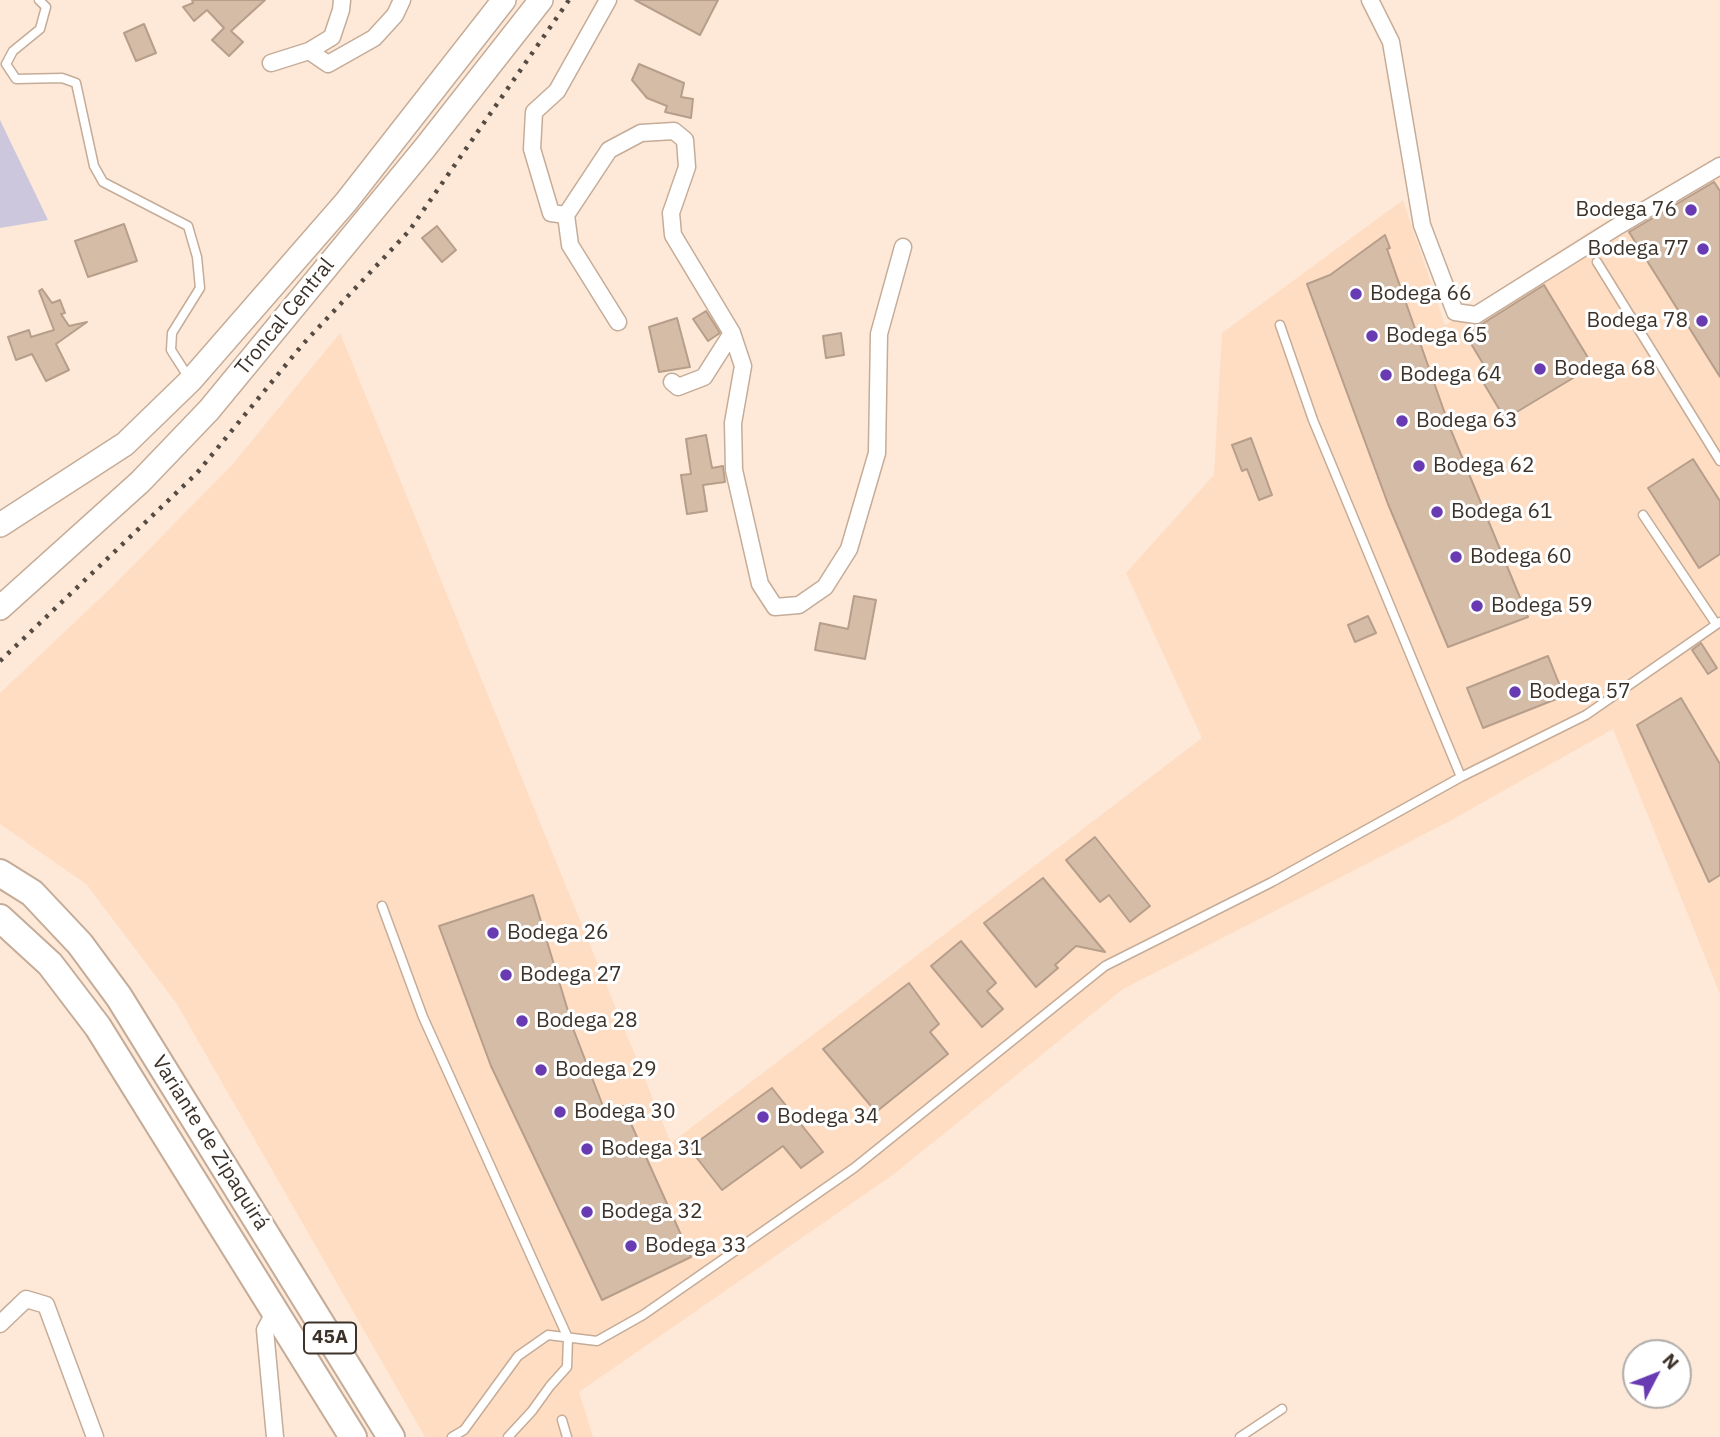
<!DOCTYPE html>
<html>
<head>
<meta charset="utf-8">
<style>
	body { margin:0 }
	#map { position:relative; width:1720px; height:1437px; overflow:hidden; background:#fee9d8; font-family:"IBM Plex Sans",sans-serif }
	canvas { display:block }
	.north { position:absolute; left:1622px; top:1339px; width:70px; height:70px; box-sizing:border-box; background:#fff; border:2px solid #b1adaa; border-radius:50%; rotate:48deg; font-size:19px; font-weight:700; line-height:28px; text-align:center; color:#3c322a }
	.north::after { content:''; display:block; margin:auto; width:24px; height:32px; background:#683bb3; clip-path:polygon(50% 0,100% 100%,50% 72%,0 100%) }
</style>
</head>
<body>
<div id="map">
<canvas width="1720" height="1437"></canvas>
<div class="north">N</div>
</div>
<script>
const context = document.querySelector('canvas').getContext('2d');
context.lineJoin = 'round';
function fill(path, color) { context.fillStyle = color; context.fill(path, 'evenodd'); }
const shape = rows => new Path2D(rows.map(r => 'M' + r).join(''));
function strokePath(path, color, width, dash) { context.strokeStyle = color; context.lineWidth = width; context.lineCap = dash ? 'butt' : 'round'; context.setLineDash(dash || []); context.stroke(path); }
function label(font, color, halo, rows, align = 'center') {
  context.font = font + ' "IBM Plex Sans",sans-serif'; context.lineWidth = 6; context.setLineDash([]); context.textBaseline = 'middle'; context.strokeStyle = halo; context.fillStyle = color; for (const [text, x, y, turn = 0] of rows) {
    context.save(); context.translate(x, y); context.rotate((+turn || 0) * Math.PI / 180); context.textAlign = isNaN(turn) ? turn : align; if (halo) context.strokeText(text, 0, 0); context.fillText(text, 0, 0); context.restore();
  }
}
const built = shape([
	[1720,155,1720,994,1613,729,1448,822,1123,989,894,1174,579,1392,593,1437,425,1437,177,1004,86,884,0,824,0,693,111,588,232,465,340,333,671,1143,1202,738,1126,573,1214,475,1222,333,1403,200,1445,325,1593,229]
]);
const green = shape([
	[0,120,48,220,0,228]
]);
const building = shape([
	[192,0,265,0,231,31,243,42,229,56,212,40,224,28,207,10,194,21,183,7,193,3,192,0],
	[635,0,718,0,700,35,635,0],
	[144,24,156,53,136,61,124,33,144,24],
	[639,64,684,83,681,97,693,99,691,118,665,112,667,106,647,98,632,80,639,64],
	[1714,182,1720,191,1720,377,1629,232,1714,182],
	[124,224,137,261,88,277,75,241,124,224],
	[437,226,456,250,442,262,422,238,437,226],
	[1385,235,1390,248,1387,249,1450,428,1528,617,1448,647,1388,504,1307,284,1330,275,1385,235],
	[1544,285,1593,366,1505,419,1480,377,1488,372,1464,332,1482,324,1544,285],
	[42,289,52,303,60,300,65,313,61,314,69,326,87,322,56,344,69,370,46,381,32,354,16,360,8,337,29,330,31,337,54,330,39,291,42,289],
	[706,311,720,333,708,341,693,319,706,311],
	[677,318,690,367,659,372,649,327,677,318],
	[841,333,844,355,826,358,823,336,841,333],
	[706,435,712,468,723,466,725,482,703,485,707,511,687,514,681,475,691,474,686,439,706,435],
	[1251,438,1272,495,1259,500,1247,469,1242,471,1232,445,1251,438],
	[1693,459,1720,501,1720,554,1699,568,1648,488,1693,459],
	[854,596,876,600,865,659,815,650,820,623,848,629,854,596],
	[1368,616,1376,633,1355,642,1348,625,1368,616],
	[1701,643,1717,668,1708,674,1692,650,1701,643],
	[1548,656,1564,696,1483,728,1467,688,1548,656],
	[1681,698,1720,764,1720,875,1709,882,1637,725,1681,698],
	[1095,837,1150,906,1130,922,1109,895,1100,902,1066,860,1095,837],
	[1043,878,1105,952,1076,946,1055,965,1058,968,1036,987,984,923,1043,878],
	[533,895,574,1031,606,1114,623,1106,691,1257,602,1300,491,1066,439,926,533,895],
	[961,941,996,983,987,991,1003,1009,982,1027,931,966,961,941],
	[909,983,939,1024,930,1032,948,1054,876,1112,823,1049,909,983],
	[772,1088,823,1152,801,1168,783,1146,722,1190,689,1148,772,1088]
]);
const service = shape([
	[39,0,46,7,40,29,13,51,6,64,16,79,62,78,76,83,94,166,103,182,188,226,197,257,200,288,172,333,171,350,189,378],
	[1597,262,1720,461],
	[1280,325,1313,420,1461,777],
	[1643,515,1716,624],
	[382,906,423,1017,568,1338,567,1367,550,1386,532,1411,508,1437],
	[562,1420,567,1437],
	[452,1437,464,1430,518,1356,548,1335,597,1341,643,1315,854,1168,1105,966,1272,882,1461,777,1586,715,1720,622],
	[1240,1437,1282,1409]
]);
const minor = shape([
	[608,0,557,91,534,112,532,149,551,213,566,215,609,150,641,133,674,131,685,140,687,167,671,213,673,235,732,333,743,366,733,423,734,470,760,584,775,607,799,605,825,587,849,549,877,453,879,334,903,247],
	[1370,0,1391,42,1422,225,1455,312,1476,315,1618,226,1720,166],
	[309,51,332,37,341,10,342,0],
	[271,63,309,51,328,64,374,38,395,15,402,0],
	[566,215,570,245,618,322],
	[672,382,678,387,704,377,732,333],
	[275,1311,265,1330,275,1437],
	[0,1324,26,1299,46,1305,95,1437]
]);
const secondary = shape([
	[0,525,125,444,191,380,346,202,504,0],
	[0,608,140,482,209,410,424,149,541,0]
]);
const trunk = shape([
	[0,873,32,893,80,944,119,997,391,1437],
	[0,918,50,964,98,1027,353,1437]
]);
const rail = shape([
	[0,661,197,473,303,344,409,231,569,0]
]);
const markers = [
	[1691,210,7,"#683bb3"],
	[1703,249,7,"#683bb3"],
	[1356,294,7,"#683bb3"],
	[1702,321,7,"#683bb3"],
	[1372,336,7,"#683bb3"],
	[1540,369,7,"#683bb3"],
	[1386,375,7,"#683bb3"],
	[1402,421,7,"#683bb3"],
	[1419,466,7,"#683bb3"],
	[1437,512,7,"#683bb3"],
	[1456,557,7,"#683bb3"],
	[1477,606,7,"#683bb3"],
	[1515,692,7,"#683bb3"],
	[493,933,7,"#683bb3"],
	[506,975,7,"#683bb3"],
	[522,1021,7,"#683bb3"],
	[541,1070,7,"#683bb3"],
	[560,1112,7,"#683bb3"],
	[763,1117,7,"#683bb3"],
	[587,1149,7,"#683bb3"],
	[587,1212,7,"#683bb3"],
	[631,1246,7,"#683bb3"]
];
const shields = [
	[330,1338,52]
];
const shieldNames = [
	["45A",330,1338]
];
const poiNames = [
	["Bodega 76",1677,210,"right"],
	["Bodega 77",1689,249,"right"],
	["Bodega 66",1370,294],
	["Bodega 78",1688,321,"right"],
	["Bodega 65",1386,336],
	["Bodega 68",1554,369],
	["Bodega 64",1400,375],
	["Bodega 63",1416,421],
	["Bodega 62",1433,466],
	["Bodega 61",1451,512],
	["Bodega 60",1470,557],
	["Bodega 59",1491,606],
	["Bodega 57",1529,692],
	["Bodega 26",507,933],
	["Bodega 27",520,975],
	["Bodega 28",536,1021],
	["Bodega 29",555,1070],
	["Bodega 30",574,1112],
	["Bodega 34",777,1117],
	["Bodega 31",601,1149],
	["Bodega 32",601,1212],
	["Bodega 33",645,1246]
];
const streetNames = [
	["Troncal Central",285,317,-51],
	["Variante de Zipaquirá",210,1143,58]
];
fill(built, '#feddc3');
fill(green, '#ccc7dc');
fill(building, '#d5bca7');
strokePath(building, '#b69e8a', 2);
strokePath(service, '#c5ac98', 11);
strokePath(minor, '#c5ac98', 19);
strokePath(secondary, '#c5ac98', 26);
strokePath(trunk, '#c5ac98', 30);
strokePath(service, '#fff', 8);
strokePath(minor, '#fff', 16);
strokePath(secondary, '#fff', 23);
strokePath(trunk, '#fff', 26);
strokePath(rail, '#564b42', 4.5, [3.5, 7]);
for (const [x, y, r, color] of markers) { const dot = new Path2D(); dot.arc(x, y, r, 0, 2 * Math.PI); context.fillStyle = color; context.fill(dot); strokePath(dot, '#fff', 2.5); }
for (const [x, y, w] of shields) { const box = new Path2D(); box.roundRect(x - w / 2, y - 15.5, w, 31, 5); context.fillStyle = '#fff'; context.fill(box); strokePath(box, '#3c322a', 2); }
label('bold 19px', '#3c322a', null, shieldNames);
label('21px', '#3c322a', '#fff', poiNames, 'left');
label('21px', '#3c322a', '#fff', streetNames);
</script>
</body>
</html>
